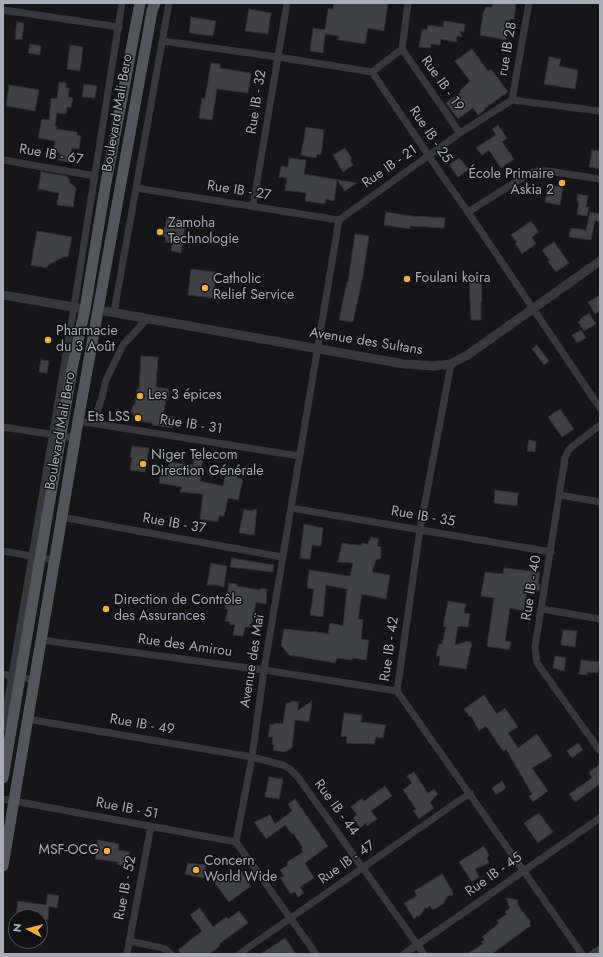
<!DOCTYPE html>
<html>
<head>
<meta charset="utf-8">
<style>
	body { margin:0 }
	#map { position:relative; width:603px; height:957px; overflow:hidden; background:#161618; font-family:Jost,sans-serif }
	canvas { display:block }
	.frame { position:absolute; inset:0; border:4px solid #a8adb8; pointer-events:none }
	.north { position:absolute; left:8px; top:909px; width:40px; height:40px; box-sizing:border-box; background:#111113; border:1px solid #4d4f55; border-radius:50%; rotate:277deg; font-size:11px; font-weight:700; line-height:16px; text-align:center; color:#a8adb8 }
	.north::after { content:''; display:block; margin:auto; width:14px; height:18px; background:#f2b134; clip-path:polygon(50% 0,100% 100%,50% 72%,0 100%) }
</style>
</head>
<body>
<div id="map">
<canvas width="603" height="957"></canvas>
<div class="frame"></div>
<div class="north">N</div>
</div>
<script>
const context = document.querySelector('canvas').getContext('2d');
context.lineJoin = 'round';
function fill(path, color) { context.fillStyle = color; context.fill(path, 'evenodd'); }
const shape = rows => new Path2D(rows.map(r => 'M' + r).join(''));
function strokePath(path, color, width, dash) { context.strokeStyle = color; context.lineWidth = width; context.lineCap = dash ? 'butt' : 'round'; context.setLineDash(dash || []); context.stroke(path); }
function label(font, color, halo, rows, align = 'center') {
  context.font = font + ' Jost,sans-serif'; context.lineWidth = 3; context.setLineDash([]); context.textBaseline = 'middle'; context.strokeStyle = halo; context.fillStyle = color; for (const [text, x, y, turn = 0] of rows) {
    context.save(); context.translate(x, y); context.rotate((+turn || 0) * Math.PI / 180); context.textAlign = isNaN(turn) ? turn : align; if (halo) context.strokeText(text, 0, 0); context.fillText(text, 0, 0); context.restore();
  }
}
const building = shape([
	[334,3,388,3,384,31,368,28,365,44,338,40,339,36,325,34,323,53,310,51,313,28,325,30,328,9,333,9,334,3],
	[493,3,516,3,514,19,510,19,506,40,480,35,483,13,486,7,492,7,493,3],
	[249,9,271,13,268,34,245,31,249,9],
	[191,17,216,21,213,36,189,33,191,17],
	[444,21,465,24,464,32,459,31,463,37,457,36,456,42,441,39,440,45,431,44,430,48,419,47,422,29,427,30,428,25,443,27,444,21],
	[17,22,24,23,22,39,15,39,17,22],
	[30,44,41,46,40,55,28,53,30,44],
	[70,45,83,47,80,71,67,69,70,45],
	[472,49,488,71,491,69,508,92,484,109,485,110,478,115,473,108,458,119,446,103,461,92,460,91,470,81,455,61,472,49],
	[549,57,561,59,559,66,578,70,575,89,544,84,549,57],
	[211,63,220,64,220,68,251,73,248,93,217,89,212,120,199,118,202,98,205,99,211,63],
	[59,82,66,83,66,88,69,88,68,97,73,98,71,107,67,107,66,114,57,113,55,126,57,127,56,129,77,132,77,135,81,136,79,149,72,148,68,162,58,160,60,153,53,152,55,141,38,138,42,119,49,120,51,98,57,99,59,82],
	[84,84,97,86,95,98,82,97,84,84],
	[9,85,39,90,35,111,6,106,9,85],
	[498,125,507,138,502,142,514,159,501,168,489,150,482,155,476,148,496,135,492,129,498,125],
	[306,127,324,130,321,155,317,154,316,158,301,155,306,127],
	[345,148,352,159,350,160,353,165,343,172,333,155,345,148],
	[592,150,600,151,600,169,589,167,592,150],
	[289,158,306,160,304,174,357,183,345,191,337,180,334,201,326,199,325,204,305,201,306,193,285,190,287,178,279,177,281,166,288,167,289,158],
	[459,158,469,169,458,177,449,165,459,158],
	[41,172,66,176,70,180,69,182,76,188,73,207,57,205,59,193,38,189,41,172],
	[548,185,563,187,560,205,545,202,548,185],
	[578,194,588,196,586,207,589,207,587,216,577,214,579,202,577,202,578,194],
	[386,212,411,216,445,218,444,228,410,226,410,229,384,225,386,212],
	[590,212,600,214,600,222,595,221,591,240,569,237,571,228,586,230,590,212],
	[167,217,186,220,181,253,171,251,172,243,165,242,166,237,163,236,167,217],
	[531,221,539,232,532,237,536,244,522,254,515,243,517,242,511,235,531,221],
	[37,231,72,237,68,257,63,257,48,265,47,268,31,265,37,231],
	[355,234,369,236,363,275,353,322,339,320,347,282,348,282,355,234],
	[554,242,569,263,556,272,548,262,550,261,542,250,554,242],
	[191,269,216,272,213,298,188,295,191,269],
	[469,276,481,276,482,301,481,301,481,320,471,320,469,276],
	[600,295,600,311,595,314,588,302,600,295],
	[589,313,596,324,584,331,578,322,581,320,580,319,589,313],
	[581,330,586,338,577,343,572,335,581,330],
	[537,345,549,361,544,365,532,349,537,345],
	[141,356,158,357,156,387,169,389,168,400,166,400,163,416,175,417,173,428,152,425,152,423,133,420,134,413,131,413,133,405,135,405,137,389,139,389,141,356],
	[41,360,49,361,47,373,39,372,41,360],
	[560,409,574,429,562,437,548,417,560,409],
	[529,440,536,442,535,452,527,451,529,440],
	[132,446,149,448,145,472,130,470,132,457,130,457,132,446],
	[194,457,203,458,200,481,223,486,225,476,230,476,231,472,238,473,237,478,243,479,238,500,228,498,224,516,219,516,218,522,200,519,203,494,180,492,182,487,159,483,161,468,168,469,169,462,193,465,194,457],
	[495,490,518,493,517,506,494,503,495,490],
	[244,509,250,511,257,509,254,535,239,533,244,509],
	[304,524,323,528,321,546,312,545,310,559,300,558,304,524],
	[371,537,379,539,377,546,381,547,381,558,376,560,372,572,390,575,386,599,362,594,358,619,363,620,361,639,369,640,366,660,353,658,352,660,337,658,335,663,289,655,281,645,284,629,313,632,313,631,328,634,330,623,343,626,347,589,326,585,323,617,310,615,314,589,307,588,309,570,350,576,353,563,338,562,342,543,355,545,361,545,362,543,368,544,371,537],
	[232,558,274,565,273,572,230,567,232,558],
	[211,563,227,566,224,587,217,585,207,585,211,563],
	[504,568,540,572,538,584,540,584,539,591,527,590,524,611,510,608,505,641,511,642,509,650,487,646,494,598,481,596,485,572,503,574,504,568],
	[229,583,237,584,237,586,260,590,261,588,267,589,266,604,256,602,251,627,245,627,243,636,233,635,235,625,230,624,230,622,225,621,228,609,225,609,229,583],
	[448,601,466,604,464,613,470,614,468,627,458,626,455,645,468,641,472,643,466,669,439,665,440,656,436,656,439,644,442,644,446,627,443,626,448,601],
	[563,630,577,631,575,647,561,645,563,630],
	[555,656,566,658,564,671,553,668,555,656],
	[581,660,599,662,598,673,587,672,587,675,579,674,581,660],
	[484,695,497,714,505,708,518,727,508,733,518,748,537,734,552,756,532,768,548,791,533,802,529,796,532,794,506,749,503,751,486,726,479,731,471,716,470,717,464,709,484,695],
	[292,701,299,702,297,711,312,701,309,722,295,720,292,748,285,752,273,750,274,745,272,744,273,737,268,737,270,724,275,725,275,723,283,724,286,703,290,703,292,701],
	[344,713,362,715,361,722,386,725,383,738,376,737,374,744,346,743,347,737,341,736,344,713],
	[578,743,583,750,572,758,567,751,578,743],
	[600,764,600,784,575,802,569,794,592,778,589,772,600,764],
	[414,772,428,793,434,789,438,794,430,802,434,808,419,819,413,811,416,809,403,790,412,783,407,776,414,772],
	[269,777,283,779,279,799,265,797,269,777],
	[502,781,506,788,496,795,492,788,502,781],
	[385,786,392,796,371,811,377,819,367,826,366,823,360,828,353,818,357,815,351,807,362,798,364,801,385,786],
	[295,799,328,846,305,863,314,878,300,887,304,893,298,897,295,892,291,894,280,878,284,876,280,870,288,865,287,862,303,852,301,849,303,848,293,833,292,834,285,825,266,839,254,822,270,815,275,824,292,811,288,804,295,799],
	[539,813,553,832,538,843,524,823,539,813],
	[98,840,119,844,118,850,130,852,128,866,117,864,118,862,95,859,98,840],
	[484,846,489,855,487,858,489,863,475,869,479,877,472,882,459,862,484,846],
	[188,863,206,865,204,878,185,874,188,863],
	[240,870,251,886,229,902,214,882,229,872,232,876,240,870],
	[442,874,452,890,453,895,448,896,443,904,433,910,430,906,427,908,425,908,420,916,417,916,414,919,404,903,417,896,414,891,442,874],
	[48,894,59,896,57,908,49,906,48,920,40,919,40,917,16,915,18,901,46,905,48,894],
	[506,898,518,900,517,904,530,921,530,926,492,954,467,954,483,944,481,942,485,940,482,937,499,923,497,921,507,914,505,912,510,908,506,898],
	[200,908,213,927,226,917,228,919,239,911,248,923,219,944,220,946,209,954,181,954,178,950,202,931,190,915,200,908],
	[285,938,296,954,261,954,285,938]
]);
const minor = shape([
	[3,10,119,27],
	[163,41,278,57,372,72,448,184,468,212,600,408],
	[402,49,460,133],
	[372,72,402,49,408,3],
	[512,100,529,3],
	[3,160,95,176],
	[136,188,339,220],
	[253,206,287,3],
	[468,212,530,173,539,171,548,171,600,179],
	[114,312,169,3],
	[451,364,420,529,397,691,582,954],
	[78,421,299,456],
	[90,422,98,409,102,397,106,380,123,345,148,318],
	[600,425,573,446,568,451,565,458,535,647,537,663,600,751],
	[3,427,75,438],
	[560,495,600,502],
	[291,508,551,552],
	[61,517,282,557],
	[3,551,54,560],
	[542,609,600,619],
	[41,640,264,670,397,691],
	[3,674,34,680],
	[27,719,252,757,283,765,290,769,298,777,424,954],
	[3,728,74,307,122,3],
	[3,799,236,842],
	[129,941,158,947,165,949,171,954],
	[127,954,151,826],
	[239,954,470,793],
	[316,954,236,842,252,757,264,670,339,220,460,133,512,100,600,111],
	[404,954,600,818],
	[592,954,600,949]
]);
const tertiary = shape([
	[3,295,85,309],
	[99,310,404,364,434,366,451,364,469,354,600,261]
]);
const primary = shape([
	[3,778,72,369,85,309,105,188,140,3],
	[3,866,78,421,152,11,155,3]
]);
const markers = [
	[562,183,4,"#f2b134"],
	[160,232,4,"#f2b134"],
	[407,279,4,"#f2b134"],
	[205,288,4,"#f2b134"],
	[48,340,4,"#f2b134"],
	[140,396,4,"#f2b134"],
	[138,418,4,"#f2b134"],
	[143,464,4,"#f2b134"],
	[106,609,4,"#f2b134"],
	[107,851,4,"#f2b134"],
	[196,870,4,"#f2b134"]
];
const streetNames = [
	["rue IB 28",508,49,-80],
	["Rue IB - 19",442,84,55],
	["Rue IB - 32",257,102,-81],
	["Boulevard Mali Bero",118,113,-80],
	["Rue IB - 25",430,135,56],
	["Rue IB - 67",51,155,10],
	["Rue IB - 21",390,167,-35],
	["Rue IB - 27",239,191,9],
	["Avenue des Sultans",366,342,9],
	["Rue IB - 31",191,425,9],
	["Boulevard Mali Bero",61,431,-80],
	["Rue IB - 35",423,517,10],
	["Rue IB - 37",174,524,10],
	["Rue IB - 40",532,588,-81],
	["Rue des Amirou",185,646,8],
	["Rue IB - 42",390,649,-82],
	["Avenue des Maï",253,661,-81],
	["Rue IB - 49",142,725,10],
	["Rue IB - 44",336,808,54],
	["Rue IB - 51",127,809,11],
	["Rue IB - 47",347,863,-35],
	["Rue IB - 45",494,875,-35],
	["Rue IB - 52",126,888,-79]
];
const poiNames = [
	["École Primaire",554,175,"right"],
	["Askia 2",554,191,"right"],
	["Zamoha",168,224],
	["Technologie",168,240],
	["Foulani koira",415,279],
	["Catholic",213,280],
	["Relief Service",213,296],
	["Pharmacie",56,332],
	["du 3 Août",56,348],
	["Les 3 épices",148,396],
	["Ets LSS",130,418,"right"],
	["Niger Telecom",151,456],
	["Direction Générale",151,472],
	["Direction de Contrôle",114,601],
	["des Assurances",114,617],
	["MSF-OCG",99,851,"right"],
	["Concern",204,862],
	["World Wide",204,878]
];
fill(building, '#404145');
strokePath(building, '#303034', 1);
strokePath(minor, '#37383d', 7);
strokePath(tertiary, '#37383d', 9);
strokePath(primary, '#53555c', 11);
for (const [x, y, r, color] of markers) { const dot = new Path2D(); dot.arc(x, y, r, 0, 2 * Math.PI); context.fillStyle = color; context.fill(dot); strokePath(dot, '#111113', 1.5); }
label('14px', '#a8adb8', '#111113', streetNames);
label('14px', '#a8adb8', '#111113', poiNames, 'left');
</script>
</body>
</html>
